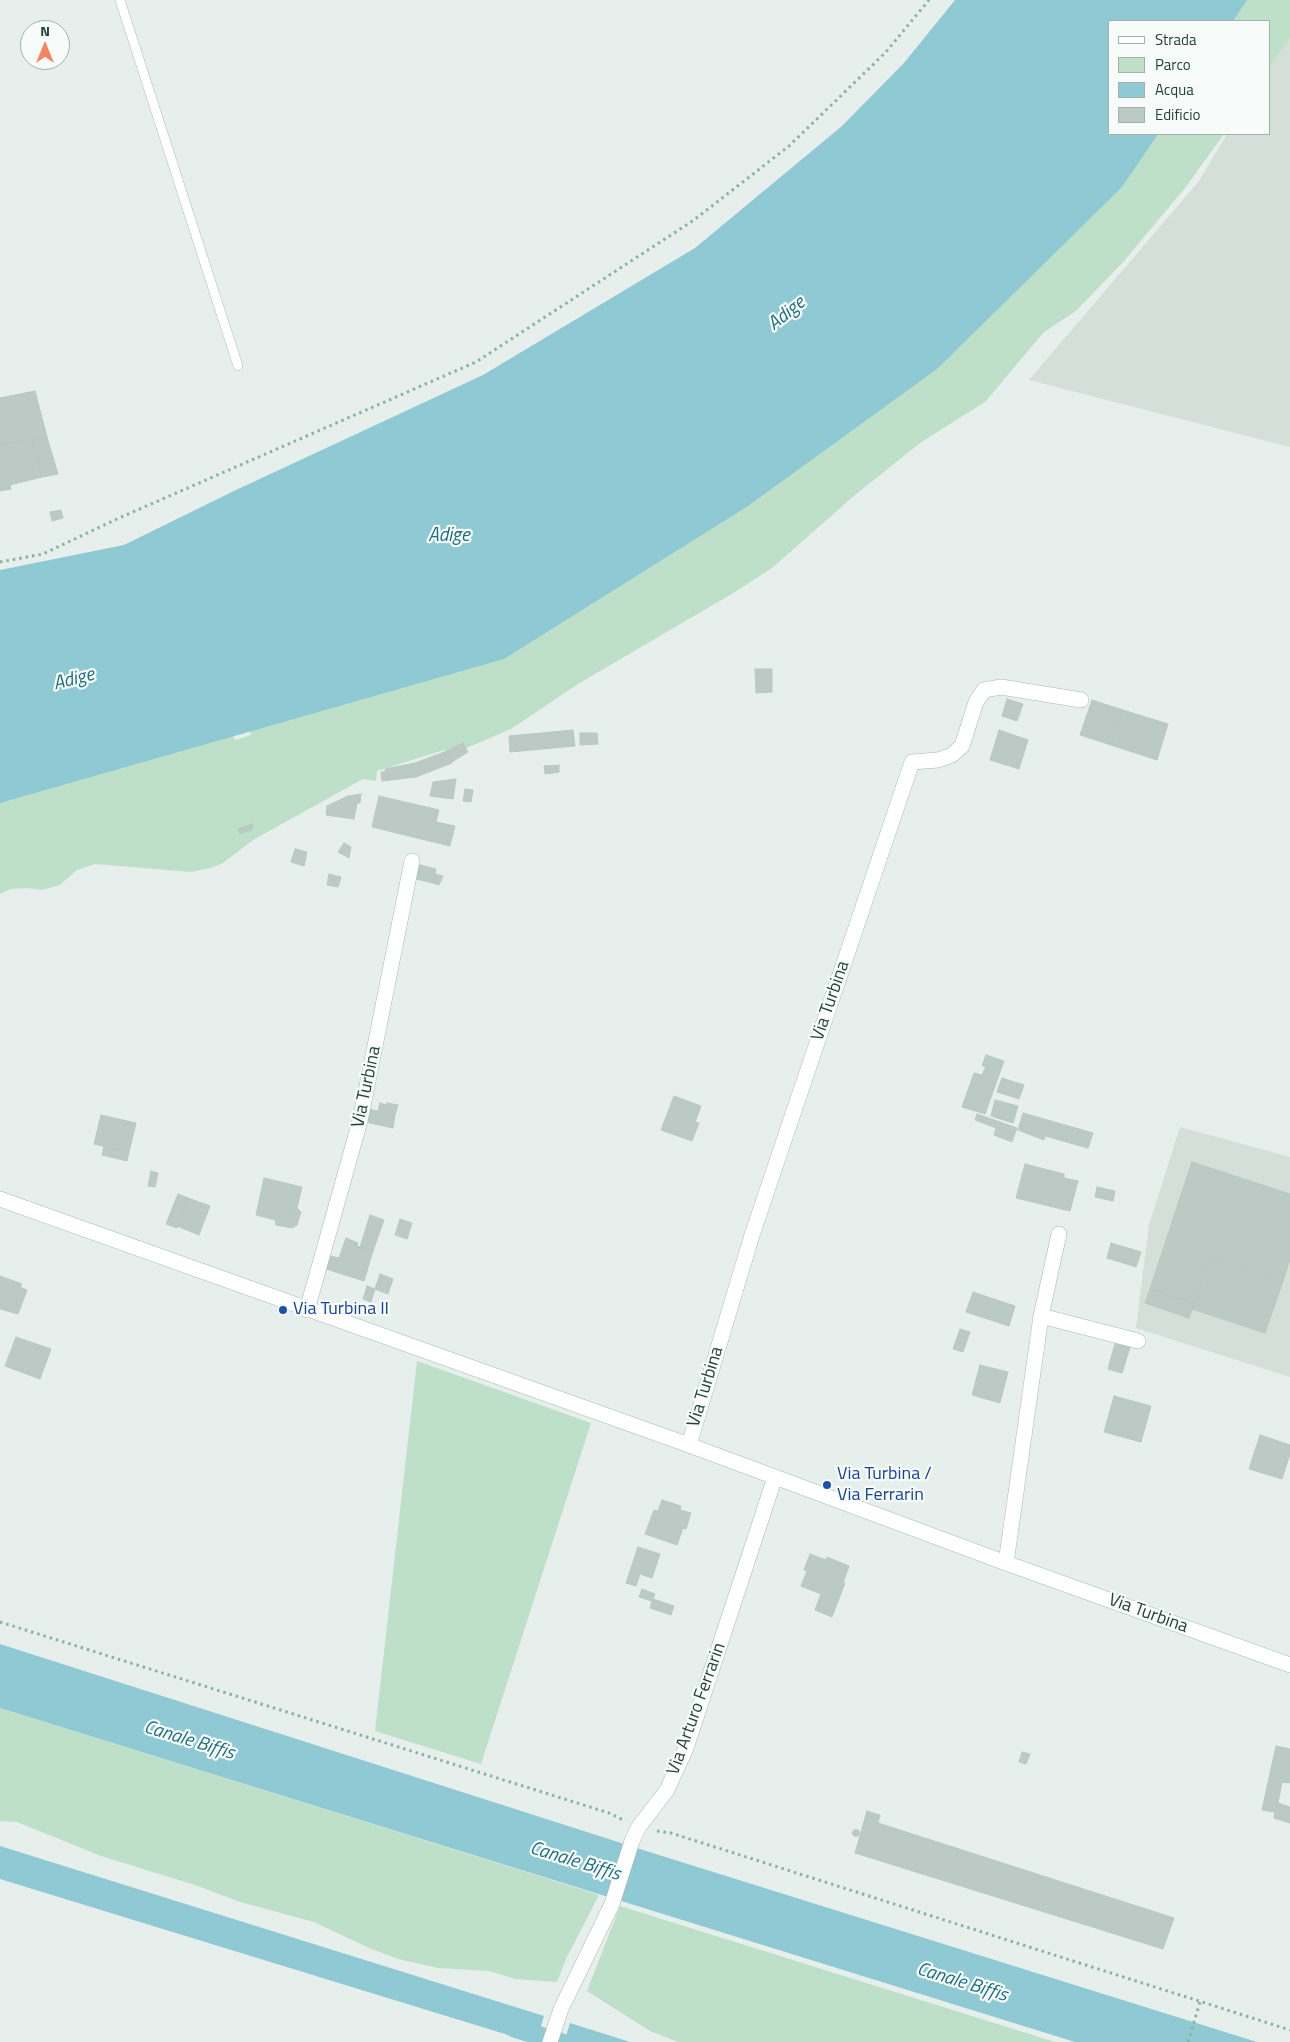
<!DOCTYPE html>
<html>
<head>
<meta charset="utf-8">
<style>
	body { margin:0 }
	#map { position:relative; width:1290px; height:2042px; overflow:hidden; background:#e6efeb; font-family:"Titillium Web",sans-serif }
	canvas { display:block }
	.legend { position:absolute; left:1108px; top:20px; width:162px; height:115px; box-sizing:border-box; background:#f7fbf9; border:1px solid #a3b1ad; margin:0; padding:6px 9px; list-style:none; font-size:15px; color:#24423a }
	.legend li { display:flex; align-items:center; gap:10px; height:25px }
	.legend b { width:25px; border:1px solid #a3b1ad }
	.north { position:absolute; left:20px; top:20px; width:50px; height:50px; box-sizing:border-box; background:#f7fbf9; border:1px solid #a3b1ad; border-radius:50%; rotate:0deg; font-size:14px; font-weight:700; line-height:20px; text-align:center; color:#24423a }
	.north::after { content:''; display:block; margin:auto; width:18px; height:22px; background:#f4845f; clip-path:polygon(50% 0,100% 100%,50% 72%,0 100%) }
</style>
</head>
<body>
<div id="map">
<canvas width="1290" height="2042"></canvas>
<ul class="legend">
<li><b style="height:6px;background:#fff"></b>Strada</li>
<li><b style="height:14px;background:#bfe0c8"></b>Parco</li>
<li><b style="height:14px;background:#8ec9d4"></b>Acqua</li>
<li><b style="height:14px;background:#bbcac4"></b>Edificio</li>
</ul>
<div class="north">N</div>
</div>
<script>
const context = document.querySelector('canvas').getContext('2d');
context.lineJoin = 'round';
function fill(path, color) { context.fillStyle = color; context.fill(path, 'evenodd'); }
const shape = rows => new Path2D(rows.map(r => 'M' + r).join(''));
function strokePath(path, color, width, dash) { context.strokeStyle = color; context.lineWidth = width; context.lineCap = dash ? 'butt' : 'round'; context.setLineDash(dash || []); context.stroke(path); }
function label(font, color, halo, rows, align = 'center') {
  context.font = font + ' "Titillium Web",sans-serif'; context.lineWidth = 4.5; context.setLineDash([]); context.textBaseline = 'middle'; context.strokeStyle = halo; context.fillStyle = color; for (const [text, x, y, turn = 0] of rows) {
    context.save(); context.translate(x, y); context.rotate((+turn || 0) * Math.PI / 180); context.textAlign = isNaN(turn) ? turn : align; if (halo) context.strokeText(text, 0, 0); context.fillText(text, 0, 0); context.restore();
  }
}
const built = shape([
	[1290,28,1290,447,1029,380,1199,181,1227,134,1269,134,1269,63],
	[1180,1127,1290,1157,1290,1377,1136,1328,1149,1225]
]);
const green = shape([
	[1202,0,1290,0,1290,37,1269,68,1269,21,1189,21],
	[1109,134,1224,134,1185,188,1124,261,1076,311,1044,332,985,402,920,443,855,495,772,568,735,592,578,684,511,729,457,752,444,750,377,771,376,781,363,779,253,840,223,863,211,868,191,872,95,864,77,870,60,885,42,890,26,888,11,889,0,894,0,788,211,713,236,740,251,735,246,716],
	[417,1361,591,1423,481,1764,375,1731],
	[0,1708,558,1882,599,1895,566,1959,557,1982,515,1979,489,1971,438,1968,398,1959,369,1948,314,1922,240,1902,195,1885,101,1856,17,1822,0,1821],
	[620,1906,1055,2042,678,2042,650,2031,587,1991]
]);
const water = shape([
	[955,0,1247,0,1233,21,1109,21,1109,134,1158,134,1122,187,937,369,748,506,504,659,0,803,0,570,124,545,236,490,483,375,695,248,842,126,904,63],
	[0,1644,643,1850,1257,2042,1075,2042,0,1708],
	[0,1846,544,2016,536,2042,531,2042,0,1879],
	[570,2023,630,2042,564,2042]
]);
const canal = shape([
	[514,2028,560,2042]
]);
const building = shape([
	[35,391,47,437,0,445,0,398,35,391],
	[47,437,58,474,42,477,32,439,47,437],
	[32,439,42,477,10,485,11,489,0,491,0,445,32,439],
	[61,510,63,518,52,521,50,512,61,510],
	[755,669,772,669,772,692,756,693,755,669],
	[1007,699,1023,704,1017,721,1002,716,1007,699],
	[1092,700,1123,710,1111,745,1080,735,1092,700],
	[1123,710,1168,724,1157,760,1111,745,1123,710],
	[573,730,575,746,510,752,509,736,573,730],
	[999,730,1028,740,1019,769,990,760,999,730],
	[580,733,597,733,598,744,580,745,580,733],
	[463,743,468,752,452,762,447,751,463,743],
	[447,751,452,763,416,777,382,781,381,772,386,772,385,769,415,763,447,751],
	[559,765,559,772,545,774,544,766,559,765],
	[456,779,453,799,430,796,433,782,456,779],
	[465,789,473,790,471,802,463,801,465,789],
	[361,794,360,803,357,803,354,819,326,815,327,806,348,796,361,794],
	[379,796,439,810,436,822,455,826,450,846,372,827,379,796],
	[252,824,253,829,240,834,238,829,252,824],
	[344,843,351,847,349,858,338,852,344,843],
	[295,849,307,852,304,866,291,862,295,849],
	[416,864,436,869,433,883,412,878,416,864],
	[329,874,341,877,338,887,327,885,329,874],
	[435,874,443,876,439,885,433,883,435,874],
	[986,1055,1004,1061,985,1114,962,1107,974,1073,982,1075,986,1066,982,1066,986,1055],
	[1002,1078,1024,1085,1019,1099,997,1092,1002,1078],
	[674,1096,701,1106,695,1122,699,1123,692,1141,661,1130,674,1096],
	[995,1100,1018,1106,1013,1123,991,1116,995,1100],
	[380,1103,386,1105,385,1113,395,1115,393,1128,365,1122,368,1109,378,1111,380,1103],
	[387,1103,398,1105,395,1115,385,1113,387,1103],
	[1023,1113,1093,1133,1088,1148,1045,1136,1044,1140,1018,1130,1023,1113],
	[977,1114,1017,1128,1012,1142,994,1135,996,1128,975,1120,977,1114],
	[101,1115,136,1123,129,1152,94,1144,101,1115],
	[104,1146,129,1152,127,1161,102,1155,104,1146],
	[1192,1162,1290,1194,1290,1259,1283,1281,1210,1257,1194,1304,1150,1289,1192,1162],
	[1025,1164,1064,1174,1064,1178,1078,1181,1070,1211,1016,1198,1025,1164],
	[151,1171,158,1173,155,1187,148,1186,151,1171],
	[264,1178,302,1187,297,1208,291,1209,289,1219,278,1216,275,1220,256,1215,264,1178],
	[1097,1187,1115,1191,1113,1201,1095,1197,1097,1187],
	[178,1194,188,1198,177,1228,166,1224,178,1194],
	[188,1198,210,1206,199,1235,177,1226,188,1198],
	[297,1208,301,1212,297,1225,292,1228,276,1225,275,1220,278,1216,289,1219,291,1209,297,1208],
	[370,1215,384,1220,373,1251,360,1247,370,1215],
	[400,1219,412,1223,407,1239,395,1235,400,1219],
	[346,1238,358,1243,357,1246,373,1251,364,1281,326,1269,331,1256,339,1258,346,1238],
	[1111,1243,1141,1252,1136,1267,1107,1258,1111,1243],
	[1210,1257,1283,1281,1265,1333,1192,1309,1210,1257],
	[380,1274,393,1279,388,1294,375,1289,380,1274],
	[0,1276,22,1284,20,1287,27,1290,18,1314,0,1309,0,1276],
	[367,1286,375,1289,371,1302,363,1299,367,1286],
	[1150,1289,1194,1304,1189,1318,1145,1303,1150,1289],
	[973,1292,1015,1306,1009,1326,966,1312,973,1292],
	[960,1329,970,1332,963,1352,953,1349,960,1329],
	[16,1337,51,1349,40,1379,5,1366,16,1337],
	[1116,1340,1131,1344,1122,1373,1108,1369,1116,1340],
	[980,1365,1008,1372,1000,1403,972,1395,980,1365],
	[1114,1396,1151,1406,1141,1442,1104,1432,1114,1396],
	[1260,1435,1290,1445,1290,1454,1282,1479,1249,1469,1260,1435],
	[662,1500,681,1506,680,1510,691,1513,686,1529,683,1528,677,1545,645,1534,654,1510,658,1511,662,1500],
	[638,1547,660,1554,652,1578,640,1574,636,1586,626,1583,638,1547],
	[810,1554,826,1560,827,1557,849,1566,843,1583,845,1583,832,1617,815,1610,821,1594,801,1586,807,1571,804,1570,810,1554],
	[642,1589,655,1594,653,1599,674,1606,671,1615,650,1608,652,1601,639,1597,642,1589],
	[1276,1746,1290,1749,1290,1779,1289,1783,1282,1782,1278,1803,1290,1807,1290,1823,1274,1818,1275,1812,1262,1810,1276,1746],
	[1022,1752,1030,1754,1026,1764,1019,1762,1022,1752],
	[867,1811,880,1815,878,1823,1174,1918,1163,1949,855,1853,867,1811],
	'852.5 1833a3.5 3.5 0 1 1 7 0a3.5 3.5 0 1 1-7 0Z'
]);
const path = shape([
	[0,562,43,554,119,518,476,362,694,220,789,146,885,53,929,0],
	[0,1622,609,1813,625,1821],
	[657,1831,671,1833,1290,2030],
	[1188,2042,1200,2002]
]);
const lane = shape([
	[120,0,238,366]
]);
const street = shape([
	[307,1310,360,1121,412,861],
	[1041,1316,1138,1341],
	[689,1445,752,1235,912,762,938,760,952,755,962,746,976,702,984,690,1001,687,1081,700],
	[1006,1563,1041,1316,1059,1234],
	[550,2042,561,2009,612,1904,632,1841,638,1828,667,1790,686,1748,775,1477]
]);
const secondary = shape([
	[0,1199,689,1445,1006,1563,1290,1665]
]);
const markers = [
	[283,1310,5,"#1a4fb4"],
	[827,1485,5,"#1a4fb4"]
];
const streetNames = [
	["Via Turbina",831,1001,-71],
	["Via Turbina",367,1087,-78],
	["Via Turbina",706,1387,-73],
	["Via Turbina",1148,1614,20],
	["Via Arturo Ferrarin",697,1709,-70]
];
const transitNames = [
	["Via Turbina II",293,1310],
	["Via Turbina /",837,1475],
	["Via Ferrarin",837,1496]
];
const waterNames = [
	["Adige",787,314,-39],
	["Adige",449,536],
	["Adige",74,680,-14],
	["Canale Biffis",189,1741,17],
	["Canale Biffis",575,1862,17],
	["Canale Biffis",962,1983,17]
];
fill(built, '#d4dfda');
fill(green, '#bfe0c8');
fill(water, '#8ec9d4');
strokePath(canal, '#8ec9d4', 19);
fill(building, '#bbcac4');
strokePath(building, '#b8c9c2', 1);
strokePath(lane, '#a8b8b2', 10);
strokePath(street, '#a8b8b2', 16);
strokePath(secondary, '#a4bbb3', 16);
strokePath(path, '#86b3a5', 3, [2.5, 4]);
strokePath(lane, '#fff', 9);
strokePath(street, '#fff', 15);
strokePath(secondary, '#fff', 15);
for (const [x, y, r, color] of markers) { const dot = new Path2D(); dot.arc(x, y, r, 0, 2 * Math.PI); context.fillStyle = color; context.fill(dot); strokePath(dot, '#f7fbf9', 2); }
label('18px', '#24423a', '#f7fbf9', streetNames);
label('18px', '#164399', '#f7fbf9', transitNames, 'left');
label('italic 19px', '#1c6f80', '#f7fbf9', waterNames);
</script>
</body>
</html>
